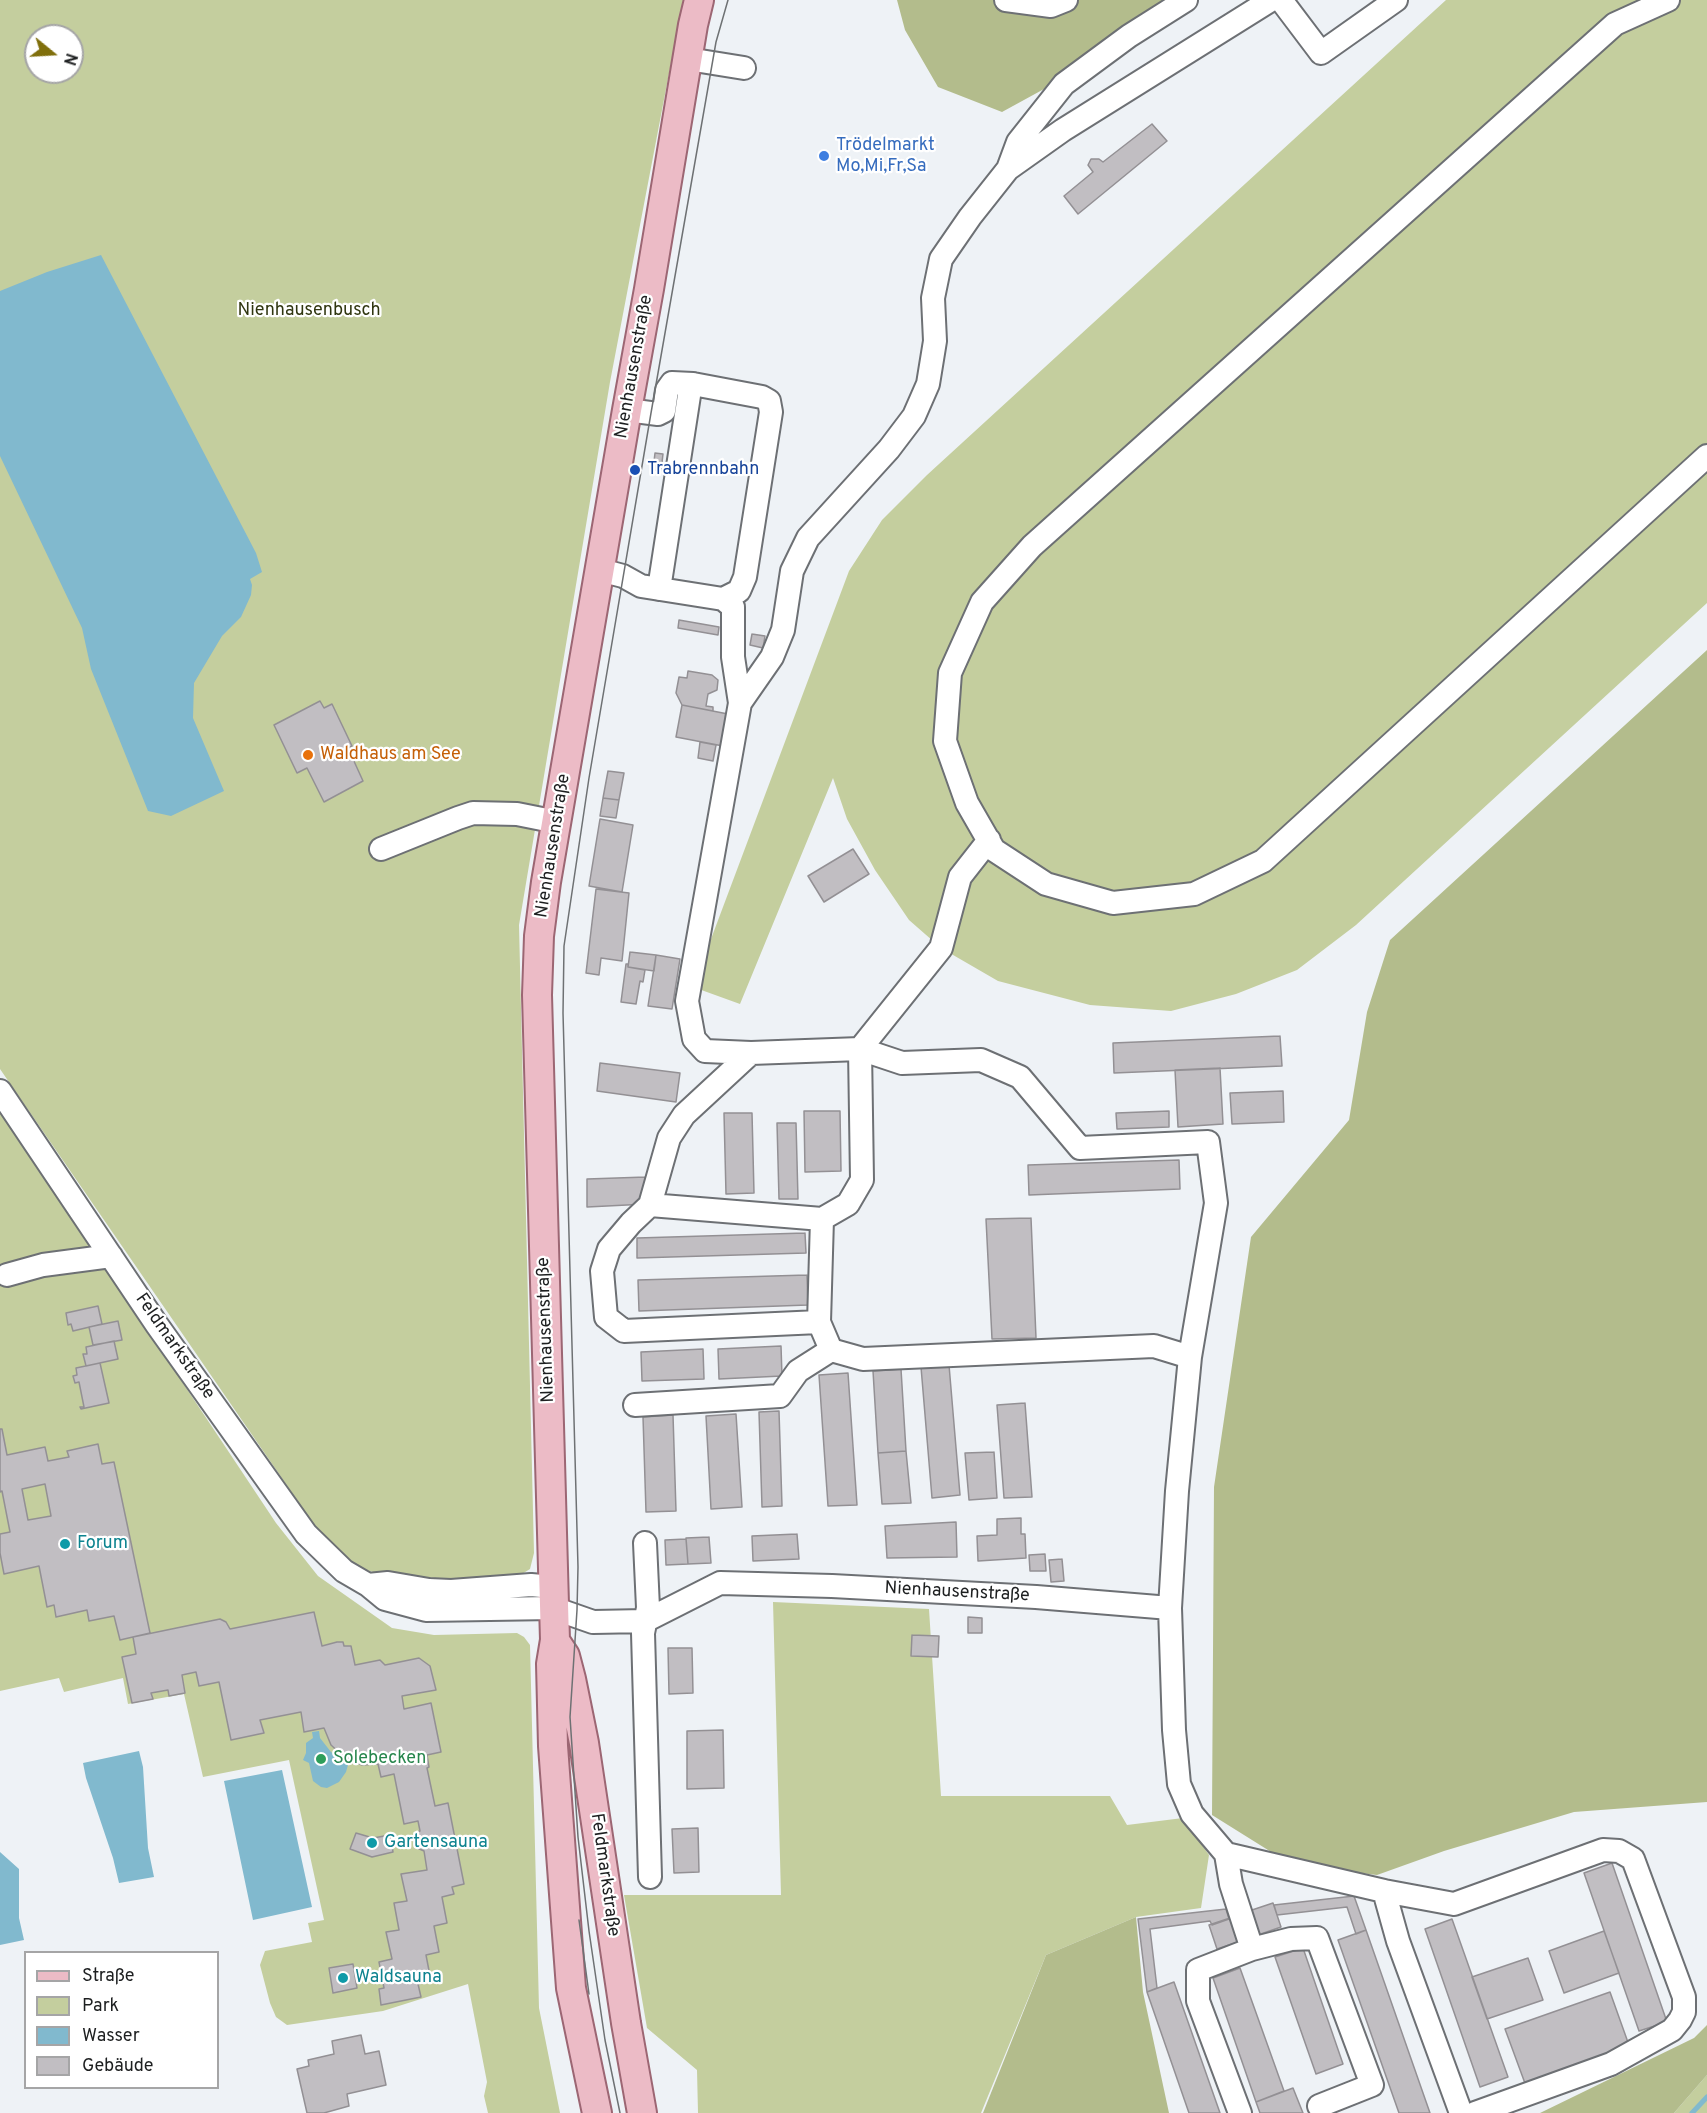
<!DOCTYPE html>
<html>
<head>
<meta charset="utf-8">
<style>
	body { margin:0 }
	#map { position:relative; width:1707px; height:2113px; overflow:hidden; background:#eef2f6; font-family:Overpass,sans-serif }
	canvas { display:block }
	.legend { position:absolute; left:24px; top:1951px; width:195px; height:138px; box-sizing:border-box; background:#fff; border:2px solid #a5a5a6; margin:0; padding:8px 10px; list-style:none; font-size:18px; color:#1d1f20 }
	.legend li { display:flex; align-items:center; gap:12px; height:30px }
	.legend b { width:30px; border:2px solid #a5a5a6 }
	.north { position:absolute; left:24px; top:24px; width:60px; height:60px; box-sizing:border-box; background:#fff; border:2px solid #a5a5a6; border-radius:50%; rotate:108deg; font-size:16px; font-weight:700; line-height:24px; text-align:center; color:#1d1f20 }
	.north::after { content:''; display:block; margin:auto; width:21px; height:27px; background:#806f0c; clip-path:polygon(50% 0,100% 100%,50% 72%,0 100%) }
</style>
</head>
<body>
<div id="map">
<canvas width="1707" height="2113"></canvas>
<ul class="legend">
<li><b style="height:8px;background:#ecbbc6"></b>Straße</li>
<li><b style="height:16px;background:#c4ce9e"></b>Park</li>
<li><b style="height:16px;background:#81b9ce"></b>Wasser</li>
<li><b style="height:16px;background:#c1bec2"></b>Gebäude</li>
</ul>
<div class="north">N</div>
</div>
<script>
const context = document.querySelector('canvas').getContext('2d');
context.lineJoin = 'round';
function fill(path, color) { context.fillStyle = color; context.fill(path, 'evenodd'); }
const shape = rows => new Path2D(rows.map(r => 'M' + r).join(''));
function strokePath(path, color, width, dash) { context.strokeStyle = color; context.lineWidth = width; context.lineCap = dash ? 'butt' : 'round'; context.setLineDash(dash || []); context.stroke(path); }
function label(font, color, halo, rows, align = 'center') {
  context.font = font + ' Overpass,sans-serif'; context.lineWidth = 4.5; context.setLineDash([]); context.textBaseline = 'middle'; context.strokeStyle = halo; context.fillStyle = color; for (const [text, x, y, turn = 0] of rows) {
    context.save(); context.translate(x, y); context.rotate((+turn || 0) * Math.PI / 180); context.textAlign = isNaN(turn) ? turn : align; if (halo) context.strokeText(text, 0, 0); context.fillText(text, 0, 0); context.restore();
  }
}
const green = shape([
	[0,0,683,0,610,382,519,925,534,1553,530,1569,512,1580,409,1582,366,1570,339,1554,321,1535,0,1069],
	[36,36,72,36,72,72,36,72],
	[1446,0,1707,0,1707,603,1356,925,1297,970,1236,994,1171,1011,1090,1005,998,981,941,948,909,920,875,870,847,819,833,778,740,1004,693,987,849,571,882,520,927,475],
	[0,1108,276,1523,318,1576,392,1628,434,1635,517,1633,524,1637,530,1645,539,2008,560,2113,488,2113,484,2096,487,2082,468,1984,383,2011,287,2025,276,2017,270,2003,260,1965,265,1951,312,1942,308,1923,324,1920,289,1760,203,1777,184,1694,128,1704,123,1678,64,1692,59,1678,0,1691],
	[773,1602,929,1609,941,1796,1110,1796,1127,1825,1183,1818,1209,1855,1201,1908,1136,1917,1046,1955,981,2113,698,2113,697,2070,647,2028,624,1895,781,1895],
	[1707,2075,1707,2113,1674,2113]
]);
const forest = shape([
	[897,0,1181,0,1055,83,1002,112,938,87,905,30],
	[1707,650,1707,1802,1574,1812,1444,1851,1377,1875,1292,1865,1212,1815,1214,1487,1251,1237,1349,1120,1367,1012,1390,940],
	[1136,1917,1143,1992,1169,2113,983,2113,1046,1955],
	[1707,2025,1707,2075,1674,2113,1540,2113,1694,2038]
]);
const water = shape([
	[101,255,256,553,262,572,250,579,252,585,251,595,241,617,222,636,194,683,193,718,224,791,171,816,148,811,91,669,82,628,0,456,0,291,47,272],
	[319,1731,320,1738,331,1752,348,1765,346,1772,339,1782,327,1788,321,1787,313,1781,309,1763,303,1760,306,1753,306,1743,313,1738,312,1732],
	[139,1751,143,1767,148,1848,154,1877,119,1883,113,1858,86,1778,83,1763],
	[282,1770,312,1907,253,1920,224,1781],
	[0,1852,19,1869,19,1918,24,1940,0,1945]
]);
const stream = shape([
	[1692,2113,1707,2097]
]);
const building = shape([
	[1152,124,1167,141,1078,214,1064,196,1093,172,1088,165,1091,159,1099,159,1103,162,1152,124],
	[655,453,663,454,661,471,653,470,655,453],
	[679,620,719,627,718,635,678,628,679,620],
	[752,634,765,636,763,648,750,645,752,634],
	[688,671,712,675,718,680,717,690,708,694,706,706,713,707,713,711,682,705,676,693,679,677,687,678,688,671],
	[320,701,324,708,332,704,352,746,348,748,363,781,324,802,307,768,297,773,274,725,320,701],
	[682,705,728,714,723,746,676,737,682,705],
	[700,742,716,745,713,761,698,758,700,742],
	[608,771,624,773,619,800,603,798,608,771],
	[603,798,619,800,616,818,600,816,603,798],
	[600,819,633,825,622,892,589,886,600,819],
	[853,849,869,874,824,902,808,876,853,849],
	[596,889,629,893,622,961,601,958,599,975,586,973,596,889],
	[630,952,656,955,654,971,628,967,630,952],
	[656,955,680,959,672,1009,648,1006,656,955],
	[626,964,628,964,628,967,645,970,643,982,640,981,636,1004,621,1002,626,964],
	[1280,1036,1282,1066,1114,1073,1113,1043,1280,1036],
	[600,1063,680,1073,676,1102,597,1091,600,1063],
	[1220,1068,1223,1124,1178,1127,1175,1070,1220,1068],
	[1283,1091,1284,1122,1232,1124,1230,1093,1283,1091],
	[804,1111,840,1111,841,1171,805,1172,804,1111],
	[1169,1111,1169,1127,1117,1129,1116,1113,1169,1111],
	[724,1113,752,1113,754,1193,726,1194,724,1113],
	[777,1123,796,1123,798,1199,779,1199,777,1123],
	[1179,1160,1180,1189,1029,1195,1028,1165,1179,1160],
	[646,1177,647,1204,587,1207,587,1179,646,1177],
	[1031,1218,1036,1338,992,1339,986,1219,1031,1218],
	[805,1233,806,1253,637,1258,637,1238,805,1233],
	[807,1275,808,1305,639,1311,638,1280,807,1275],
	[98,1306,102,1324,73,1331,71,1324,68,1325,66,1313,98,1306],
	[118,1321,122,1340,93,1345,89,1327,118,1321],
	[114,1341,118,1359,86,1366,83,1354,87,1354,86,1347,114,1341],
	[781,1346,782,1376,719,1379,718,1349,781,1346],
	[703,1349,704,1379,642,1381,641,1352,703,1349],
	[100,1363,109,1403,81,1409,80,1407,84,1407,79,1382,75,1383,73,1376,77,1375,76,1368,100,1363],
	[949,1365,960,1495,932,1498,921,1367,949,1365],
	[901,1369,906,1451,878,1453,873,1371,901,1369],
	[848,1373,857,1505,828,1506,819,1375,848,1373],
	[1025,1403,1032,1497,1004,1498,997,1405,1025,1403],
	[779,1411,782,1506,762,1507,759,1412,779,1411],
	[736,1414,742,1507,711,1509,706,1416,736,1414],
	[673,1415,676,1511,646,1512,643,1417,673,1415],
	[0,1429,2,1429,7,1455,45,1447,48,1461,69,1457,67,1451,98,1444,102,1464,114,1462,150,1633,120,1640,114,1616,89,1621,87,1610,56,1617,54,1605,47,1607,39,1566,4,1574,0,1553,0,1534,10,1532,2,1491,0,1492,0,1429],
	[45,1484,51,1516,28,1520,22,1489,45,1484],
	[906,1451,911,1503,882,1504,878,1453,906,1451],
	[994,1452,997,1498,969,1500,965,1453,994,1452],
	[1021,1518,1021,1534,1025,1534,1026,1558,978,1561,977,1536,997,1535,997,1519,1021,1518],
	[956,1522,957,1557,887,1558,885,1526,956,1522],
	[797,1534,799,1559,753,1561,752,1536,797,1534],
	[709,1537,711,1563,688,1564,686,1538,709,1537],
	[686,1539,688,1564,666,1565,665,1540,686,1539],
	[1045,1554,1046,1571,1030,1571,1029,1555,1045,1554],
	[1062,1559,1064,1581,1051,1582,1049,1560,1062,1559],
	[314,1612,322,1646,337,1642,343,1642,344,1646,351,1646,355,1665,380,1660,385,1665,419,1658,430,1666,436,1690,402,1696,404,1709,431,1703,441,1752,427,1755,429,1767,427,1768,435,1806,448,1803,464,1884,452,1887,454,1894,442,1897,447,1923,434,1926,439,1952,426,1955,431,1981,418,1984,421,1997,381,2005,379,1989,384,1988,379,1962,392,1959,386,1932,399,1930,394,1903,407,1901,401,1874,427,1870,424,1851,415,1847,413,1838,417,1832,420,1831,418,1821,404,1824,394,1774,381,1777,378,1764,362,1765,345,1758,331,1745,324,1728,304,1732,301,1712,260,1720,264,1733,231,1740,219,1682,199,1686,196,1672,182,1675,185,1693,169,1696,168,1690,151,1693,153,1699,132,1703,122,1657,136,1654,133,1637,220,1619,226,1622,230,1629,314,1612],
	[968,1617,982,1618,982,1633,968,1633,968,1617],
	[912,1635,939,1636,938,1657,911,1656,912,1635],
	[668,1648,692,1648,693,1693,669,1694,668,1648],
	[723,1730,724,1788,687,1789,687,1731,723,1730],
	[698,1828,699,1872,674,1873,672,1829,698,1828],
	[356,1833,373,1838,390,1835,393,1852,372,1857,350,1849,356,1833],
	[1612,1863,1667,2022,1639,2031,1584,1873,1612,1863],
	[1354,1896,1366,1930,1356,1934,1347,1907,1277,1915,1274,1905,1354,1896],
	[1273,1903,1281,1927,1258,1935,1249,1911,1273,1903],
	[1226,1909,1229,1919,1212,1925,1210,1921,1150,1929,1157,1988,1147,1992,1138,1919,1226,1909],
	[1233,1917,1241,1941,1217,1949,1209,1925,1233,1917],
	[1452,1919,1508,2077,1480,2087,1425,1929,1452,1919],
	[1366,1930,1430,2113,1399,2113,1338,1940,1366,1930],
	[1604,1931,1619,1973,1564,1993,1549,1951,1604,1931],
	[1303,1948,1343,2064,1316,2074,1275,1957,1303,1948],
	[1528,1958,1543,2000,1487,2019,1472,1977,1528,1958],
	[353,1964,357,1988,333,1993,329,1968,353,1964],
	[1240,1968,1284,2091,1256,2102,1213,1978,1240,1968],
	[1174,1982,1220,2113,1189,2113,1147,1992,1174,1982],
	[1610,1992,1630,2048,1526,2086,1505,2029,1610,1992],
	[361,2035,365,2054,379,2051,386,2085,347,2094,349,2106,324,2113,307,2113,297,2069,309,2066,308,2060,334,2054,332,2041,361,2035],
	[1293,2088,1303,2113,1260,2113,1256,2102,1293,2088]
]);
const minor = shape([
	[1006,0,1051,6,1066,0],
	[1271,0,1063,130,1008,169,970,217,941,259,933,298,935,341,928,384,914,416,889,449,808,538,792,571,783,630,772,657,740,703,687,1001,694,1039,705,1051,751,1053,860,1049,902,1063,981,1060,1020,1077,1080,1148,1208,1142,1216,1203,1190,1357,1177,1491,1170,1608,1174,1730,1179,1784,1192,1814,1226,1854,1384,1891],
	[1281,0,1321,53,1396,0],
	[1668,0,1615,24,1032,546,982,602,950,673,945,741,967,803,994,850,1046,884,1113,903,1194,894,1263,861,1707,456],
	[688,59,744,68],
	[1008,169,1018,142,1064,84,1129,36,1186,0],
	[627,410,658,414,664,411,667,390,672,383,693,384],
	[600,570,623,576,641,586,723,599,733,607,733,657,740,703],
	[659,589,690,389,693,384,762,397,769,401,771,412,745,577,739,591,723,599],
	[989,840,960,877,941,948,860,1049,862,1180,848,1204,822,1219,819,1322,831,1350,863,1359,1154,1346,1190,1357],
	[381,849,458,818,473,813,517,814,557,822],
	[751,1053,684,1115,669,1138,650,1205,631,1223,609,1249,602,1271,606,1317,624,1331,819,1322],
	[0,1091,157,1325,306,1534,344,1571,368,1585,385,1599,426,1610,553,1608,593,1622,645,1621,720,1583,832,1586,1036,1597,1170,1608],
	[650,1205,822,1219],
	[7,1275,43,1265,111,1256],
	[635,1405,780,1396,798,1371,831,1350],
	[645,1543,648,1608,643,1633,650,1877],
	[368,1585,388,1583,429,1590,451,1591,531,1585,553,1587],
	[1226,1854,1231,1884,1252,1949],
	[1240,2113,1198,2001,1198,1970,1252,1949,1291,1939,1317,1938,1372,2085,1319,2106],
	[1461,2113,1398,1941,1384,1891,1454,1904,1603,1850,1619,1851,1633,1859,1684,1997,1684,2012,1680,2020,1672,2030,1611,2064,1475,2113]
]);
const major = shape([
	[557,1644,565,1656,571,1679,584,1743,626,2023,642,2113],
	[597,2113,571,1988,553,1746,551,1664,555,1640,537,995,539,936,546,882,627,410,649,289,693,25,699,0]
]);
const tram = shape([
	[579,1920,589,1994],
	[620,2113,605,2040,589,1931,578,1837,570,1717,577,1610,578,1567,563,1013,564,946,589,778,651,413,716,42,728,0]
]);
const markers = [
	[824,156,6,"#3f7fe0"],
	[635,470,6,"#1a4fb4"],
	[308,755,6,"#e8710a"],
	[65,1544,6,"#0f9aa8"],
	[321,1759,6,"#2e9e5b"],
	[372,1843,6,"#0f9aa8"],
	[343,1978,6,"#0f9aa8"]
];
const shopNames = [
	["Trödelmarkt",836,146],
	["Mo,Mi,Fr,Sa",836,167]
];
const parkNames = [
	["Nienhausenbusch",309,311]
];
const streetNames = [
	["Nienhausenstraße",635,367,-80],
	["Nienhausenstraße",554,846,-81],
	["Nienhausenstraße",547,1330,-92],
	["Feldmarkstraße",174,1347,55],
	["Nienhausenstraße",957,1593,3],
	["Feldmarkstraße",604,1875,82]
];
const transitNames = [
	["Trabrennbahn",647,470]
];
const foodNames = [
	["Waldhaus am See",320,755]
];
const cultureNames = [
	["Forum",77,1544],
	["Gartensauna",384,1843],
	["Waldsauna",355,1978]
];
const leisureNames = [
	["Solebecken",333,1759]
];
fill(green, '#c4ce9e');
fill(forest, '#b3bc8c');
fill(water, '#81b9ce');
strokePath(stream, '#81b9ce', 5);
fill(building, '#c1bec2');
strokePath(building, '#939094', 1.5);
strokePath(minor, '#6d7074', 26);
strokePath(major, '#9c6673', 32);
strokePath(minor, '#fff', 22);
strokePath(major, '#ecbbc6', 28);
strokePath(tram, '#6e7173', 1.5);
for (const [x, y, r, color] of markers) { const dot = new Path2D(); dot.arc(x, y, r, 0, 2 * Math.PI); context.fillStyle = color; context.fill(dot); strokePath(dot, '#fff', 2); }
label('18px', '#366cbe', '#fff', shopNames, 'left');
label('18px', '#303610', '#fff', parkNames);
label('18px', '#1d1f20', '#fff', streetNames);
label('18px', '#164399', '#fff', transitNames, 'left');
label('18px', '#c56008', '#fff', foodNames, 'left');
label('18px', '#0d838f', '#fff', cultureNames, 'left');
label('18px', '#27864d', '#fff', leisureNames, 'left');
</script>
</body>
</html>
